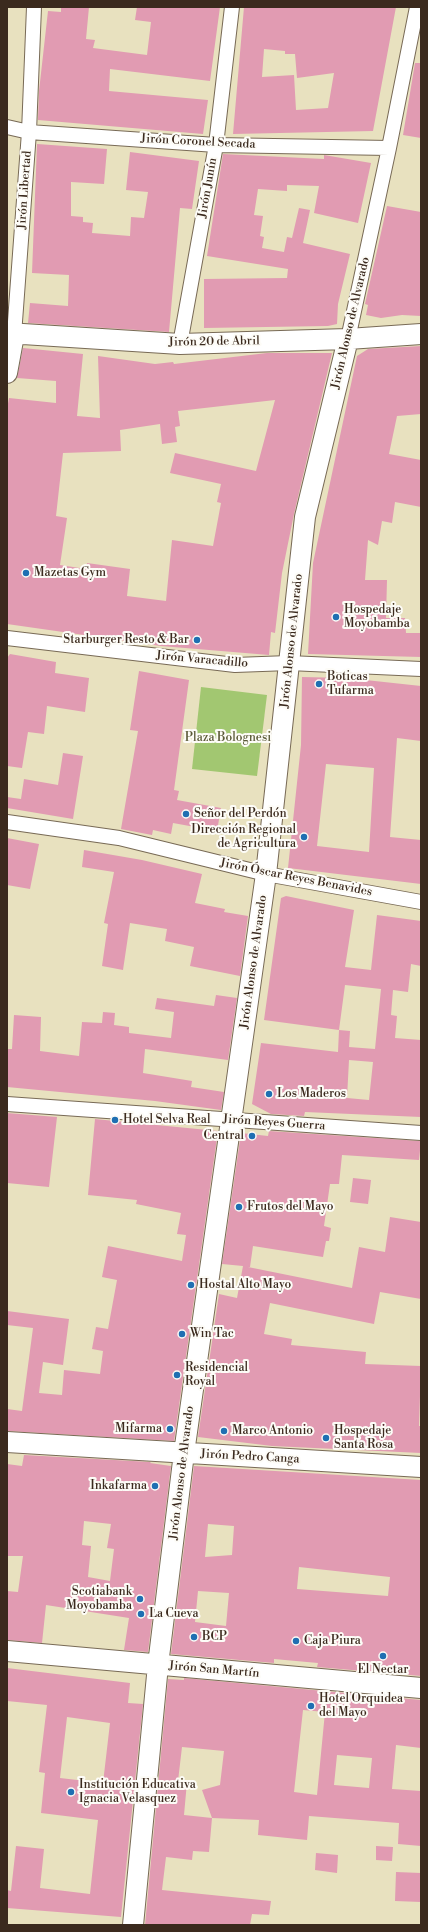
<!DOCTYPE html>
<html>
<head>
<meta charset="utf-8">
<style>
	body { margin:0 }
	#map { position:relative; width:428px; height:1932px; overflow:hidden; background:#e8e1bf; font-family:"Libre Bodoni",serif }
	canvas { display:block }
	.frame { position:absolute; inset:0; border:8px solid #3b2a1e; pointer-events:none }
</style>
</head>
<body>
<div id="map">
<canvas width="428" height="1932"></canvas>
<div class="frame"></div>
</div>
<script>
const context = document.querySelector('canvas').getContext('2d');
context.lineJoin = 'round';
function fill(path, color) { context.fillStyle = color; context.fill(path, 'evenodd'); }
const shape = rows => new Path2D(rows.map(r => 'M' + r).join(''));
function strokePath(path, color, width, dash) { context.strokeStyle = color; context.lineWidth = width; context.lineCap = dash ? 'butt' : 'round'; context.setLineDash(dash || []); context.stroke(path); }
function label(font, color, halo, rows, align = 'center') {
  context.font = font + ' "Libre Bodoni",serif'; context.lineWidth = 4; context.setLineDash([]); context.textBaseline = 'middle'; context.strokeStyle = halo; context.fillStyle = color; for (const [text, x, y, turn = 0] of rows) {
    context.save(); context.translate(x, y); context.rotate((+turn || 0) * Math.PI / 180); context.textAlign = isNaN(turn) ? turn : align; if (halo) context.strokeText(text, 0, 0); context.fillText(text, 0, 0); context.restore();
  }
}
const green = shape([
	[201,687,267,695,257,776,192,769]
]);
const building = shape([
	[61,7,89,7,86,39,95,40,93,48,147,55,151,22,135,20,137,7,220,7,210,81,110,69,109,91,208,100,203,134,38,120,39,91,48,11,61,12],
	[244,7,396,7,373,131,233,134],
	[264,49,285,51,285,54,295,54,297,78,334,73,328,108,296,110,294,75,262,77],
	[415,63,421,63,421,138,403,135],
	[37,144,107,149,104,184,71,182,71,216,83,217,83,222,93,223,92,233,130,236,131,217,144,218,148,192,126,190,130,152,199,161,192,209,180,208,169,332,28,323,30,303,68,306,69,275,32,273],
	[223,154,324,159,324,155,371,163,358,223,314,213,319,186,287,185,287,191,258,189,254,215,263,216,260,236,264,237,262,248,284,252,287,237,292,238,299,208,310,210,303,243,350,254,338,304,337,324,328,326,204,328,204,279,287,278,288,269,207,256],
	[387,206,421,212,421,316,402,315,381,318,366,315,368,305,365,304],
	[421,346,421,414,397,416,389,454,421,460,421,507,395,502,392,523,382,521,378,545,368,540,365,580,387,580,386,618,405,618,406,633,421,633,421,657,308,654,313,563,357,356,368,349],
	[23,348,83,354,77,416,100,418,98,356,155,364,173,362,174,364,267,353,332,353,294,514,282,573,275,633,271,632,269,655,161,646,7,624,7,409,9,398,56,403,56,381,17,378],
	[275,400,256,471,175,453,170,473,221,484,217,502,221,503,213,546,172,540,166,601,127,596,130,569,87,563,86,569,60,565,67,518,56,516,63,453,121,451,120,430,160,424,162,444,177,442,175,427,180,426,178,411],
	[10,654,56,662,55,673,89,678,85,712,47,706,44,734,28,732,22,768,7,766,7,658],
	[139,671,189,680,174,790,179,791,177,800,221,808,217,831,173,823,171,834,153,830,152,835,121,829,138,731,130,730],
	[302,677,347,678,421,686,421,741,397,738,390,837,421,840,421,884,288,868,301,745],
	[326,764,374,768,369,852,317,846],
	[63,753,83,756,73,819,7,808,7,797,21,799,24,779,58,785],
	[7,838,39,844,30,889,7,885],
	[84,850,142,860,202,874,195,903,225,909,224,912,248,916,240,976,190,966,194,947,165,941,167,929,130,923,123,970,102,966,108,924,104,923,114,872,82,867],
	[286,896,354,910,345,967,371,970,377,915,421,921,421,966,411,964,408,992,393,990,391,1015,397,1016,395,1038,421,1040,421,1117,305,1112,304,1116,271,1114,252,1104,261,1043,338,1052,339,1030,264,1020,281,898],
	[345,985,381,989,375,1049,349,1047,350,1031,339,1030],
	[349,1060,373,1062,369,1100,347,1098],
	[216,995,237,998,228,1060,145,1049,143,1073,192,1081,191,1087,224,1092,221,1110,155,1101,7,1087,7,1049,12,1049,14,1015,41,1017,40,1051,79,1056,82,1022,102,1023,103,1012,115,1013,114,1025,129,1027,129,1033,171,1038,174,1012,155,1009,157,998,214,1006],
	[7,1113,57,1117,49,1187,7,1183],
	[95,1119,218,1131,174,1441,7,1431,7,1409,22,1411,33,1328,7,1325,7,1311,69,1319,63,1365,43,1362,39,1393,62,1395,64,1370,100,1374,103,1351,92,1349,96,1327,108,1329,117,1280,102,1277,108,1246,182,1261,186,1235,177,1234,181,1213,136,1204,137,1200,88,1195],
	[269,1131,421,1141,419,1160,342,1155,339,1184,330,1184,324,1226,331,1228,329,1241,326,1241,323,1257,253,1246,250,1267,248,1267,352,1288,359,1247,385,1252,390,1217,421,1222,421,1299,380,1292,374,1324,270,1303,264,1334,292,1339,291,1345,366,1352,365,1364,421,1366,419,1426,421,1426,421,1453,272,1446,198,1437,219,1294,237,1298,243,1266,222,1264,241,1133,268,1136],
	[353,1178,371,1180,368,1204,350,1202],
	[24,1455,151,1462,150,1463,171,1466,148,1652,124,1650,129,1618,46,1605,42,1643,7,1640,7,1591,18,1592,23,1556,7,1556,7,1464,22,1466],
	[84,1521,111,1524,107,1548,114,1549,110,1581,88,1577,91,1546,82,1545],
	[194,1466,421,1480,421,1676,317,1667,318,1663,274,1659,274,1663,171,1654],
	[208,1524,234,1526,232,1555,205,1557],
	[299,1567,390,1577,388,1596,297,1589],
	[198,1591,229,1593,226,1626,195,1622],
	[7,1668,130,1683,128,1703,143,1704,121,1917,7,1908,7,1890,11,1891,16,1846,44,1849,40,1888,90,1894,98,1820,41,1813,45,1773,39,1772,47,1705,7,1701],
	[67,1717,110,1723,103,1783,60,1778],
	[184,1678,421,1700,421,1748,396,1745,392,1789,421,1791,421,1846,398,1844,399,1823,309,1816,307,1840,258,1835,259,1820,212,1818,202,1790,220,1785,224,1751,182,1747,178,1781,187,1782,184,1815,212,1818,209,1852,193,1851,192,1860,166,1857,162,1890,271,1901,269,1915,252,1914,250,1925,145,1925,168,1679,184,1680],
	[303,1710,325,1712,317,1795,294,1792],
	[337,1755,372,1758,369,1788,334,1785],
	[376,1846,393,1847,392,1861,376,1860],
	[316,1853,338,1855,337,1873,315,1870],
	[396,1872,421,1873,421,1902,395,1901]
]);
const street = shape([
	[7,127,29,132,216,145,389,148],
	[14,335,29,132,34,7],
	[348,339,389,148,417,7],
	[180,344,216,145,232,7],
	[7,638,235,665,289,663,421,669],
	[7,822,119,838,266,874,421,902],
	[7,1104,421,1133]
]);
const secondary = shape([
	[7,333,180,344,348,339,421,334],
	[7,373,14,335],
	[7,1442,421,1467],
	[7,1651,421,1688],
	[133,1925,158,1665,184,1453,266,874,305,517,348,339]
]);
const markers = [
	[26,573,4,"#1f6fb2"],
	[336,617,4,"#1f6fb2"],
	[197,640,4,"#1f6fb2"],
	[319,684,4,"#1f6fb2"],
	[186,814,4,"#1f6fb2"],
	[304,837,4,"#1f6fb2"],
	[269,1094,4,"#1f6fb2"],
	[115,1120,4,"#1f6fb2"],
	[252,1136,4,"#1f6fb2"],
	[239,1207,4,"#1f6fb2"],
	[191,1285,4,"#1f6fb2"],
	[182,1334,4,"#1f6fb2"],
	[177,1375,4,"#1f6fb2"],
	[170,1429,4,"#1f6fb2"],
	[224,1431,4,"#1f6fb2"],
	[326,1438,4,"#1f6fb2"],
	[155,1486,4,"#1f6fb2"],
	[140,1599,4,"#1f6fb2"],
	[141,1614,4,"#1f6fb2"],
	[194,1637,4,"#1f6fb2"],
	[296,1641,4,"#1f6fb2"],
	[383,1656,4,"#1f6fb2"],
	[311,1706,4,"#1f6fb2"],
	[71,1792,4,"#1f6fb2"]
];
const streetNames = [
	["Jirón Coronel Secada",198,142,3],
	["Jirón Junín",208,188,-80],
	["Jirón Libertad",25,190,-86],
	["Jirón Alonso de Alvarado",351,323,-77],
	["Jirón 20 de Abril",214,342,-1],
	["Jirón Alonso de Alvarado",292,641,-84],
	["Jirón Varacadillo",202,660,5],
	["Jirón Óscar Reyes Benavides",296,878,11],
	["Jirón Alonso de Alvarado",254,962,-82],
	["Jirón Reyes Guerra",274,1123,4],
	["Jirón Pedro Canga",250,1457,3],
	["Jirón Alonso de Alvarado",182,1473,-83],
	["Jirón San Martín",214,1670,5]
];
const poiNames = [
	["Mazetas Gym",34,573],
	["Hospedaje",344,610],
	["Moyobamba",344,624],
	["Starburger Resto & Bar",189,640,"right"],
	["Boticas",327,677],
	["Tufarma",327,691],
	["Señor del Perdón",194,814],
	["Dirección Regional",296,830,"right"],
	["de Agricultura",296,844,"right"],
	["Los Maderos",277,1094],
	["Hotel Selva Real",123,1120],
	["Central",244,1136,"right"],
	["Frutos del Mayo",247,1207],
	["Hostal Alto Mayo",199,1285],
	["Win Tac",190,1334],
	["Residencial",185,1368],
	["Royal",185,1382],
	["Mifarma",162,1429,"right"],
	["Marco Antonio",232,1431],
	["Hospedaje",334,1431],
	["Santa Rosa",334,1445],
	["Inkafarma",147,1486,"right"],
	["Scotiabank",132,1592,"right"],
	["Moyobamba",132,1606,"right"],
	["La Cueva",149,1614],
	["BCP",202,1637],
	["Caja Piura",304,1641],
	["El Nectar",383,1670,"center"],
	["Hotel Orquidea",319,1699],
	["del Mayo",319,1713],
	["Institución Educativa",79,1785],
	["Ignacia Velasquez",79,1799]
];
const parkNames = [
	["Plaza Bolognesi",228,738]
];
fill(green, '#a2c771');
fill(building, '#e19bb2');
strokePath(street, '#786a56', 16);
strokePath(secondary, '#786a56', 22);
strokePath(street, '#fff', 14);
strokePath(secondary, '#fff', 20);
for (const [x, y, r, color] of markers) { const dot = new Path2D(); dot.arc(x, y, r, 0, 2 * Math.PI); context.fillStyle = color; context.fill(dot); strokePath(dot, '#fdfcf7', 1.5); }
label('12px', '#3b2a1e', '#fdfcf7', streetNames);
label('12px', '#3b2a1e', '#fdfcf7', poiNames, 'left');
label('12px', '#5a5937', '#fdfcf7', parkNames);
</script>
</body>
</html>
